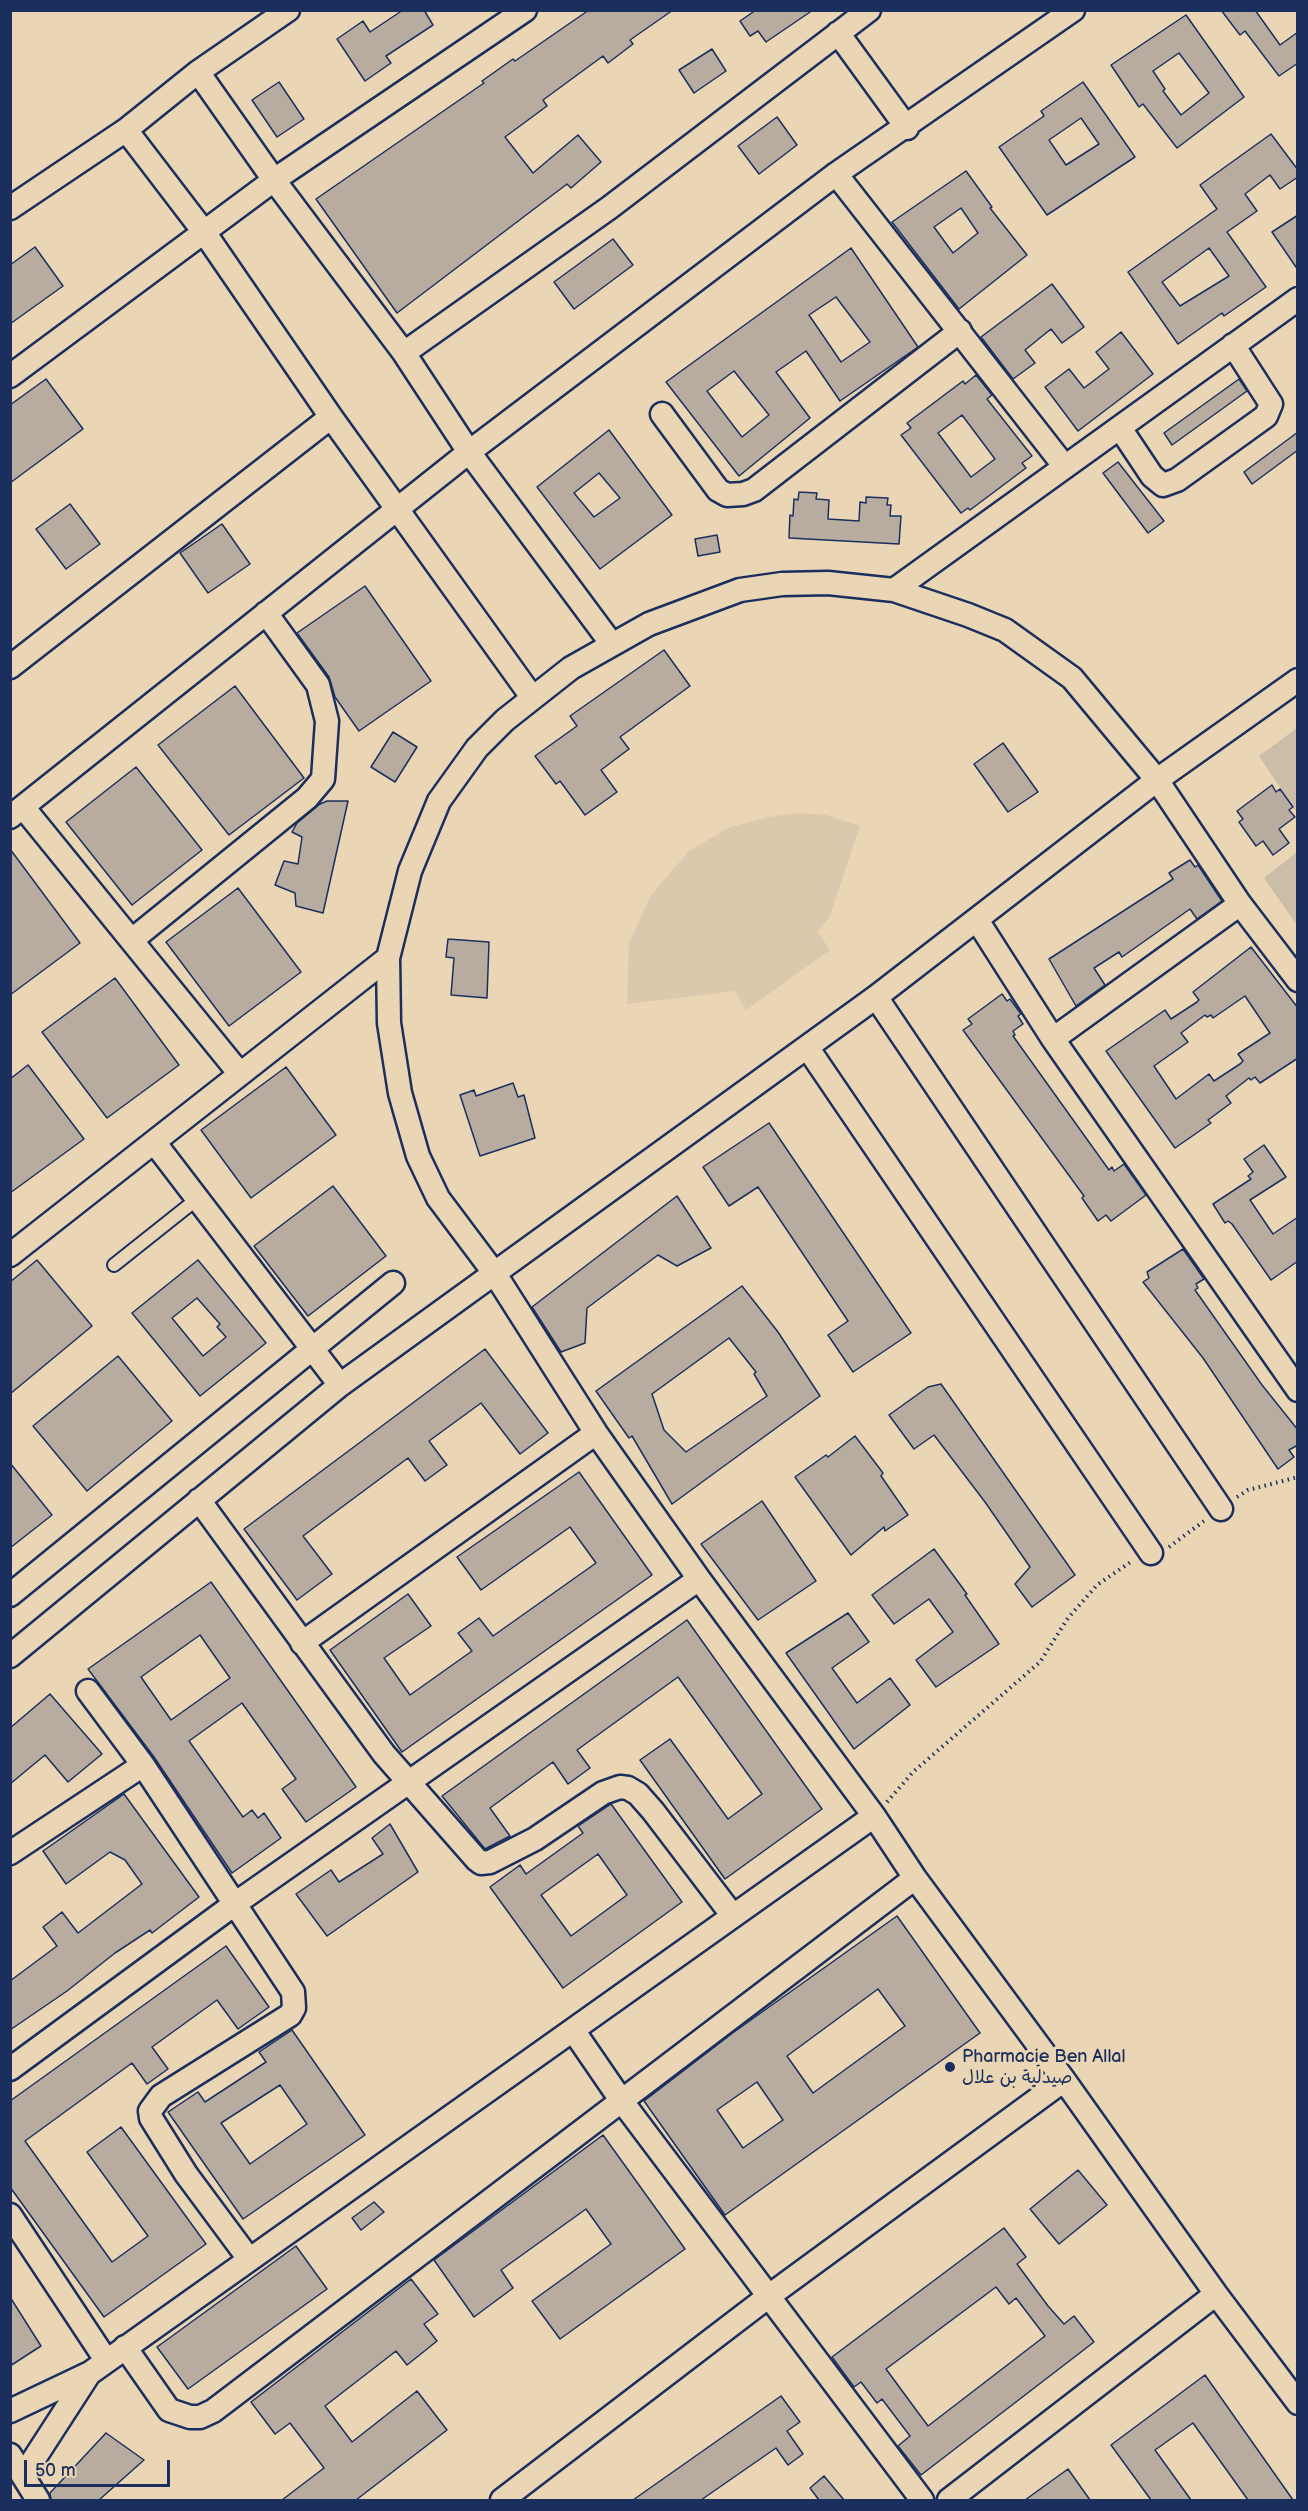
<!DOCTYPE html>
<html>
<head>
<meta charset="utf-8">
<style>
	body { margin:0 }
	#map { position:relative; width:1308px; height:2511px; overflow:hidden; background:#ead5b4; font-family:"Balsamiq Sans",sans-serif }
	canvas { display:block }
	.frame { position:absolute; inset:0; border:12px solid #1b2f5e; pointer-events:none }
	.scale { position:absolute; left:24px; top:2460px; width:146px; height:27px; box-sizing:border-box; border:3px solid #1b2f5e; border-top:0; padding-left:8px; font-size:18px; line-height:21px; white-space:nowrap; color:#1b2f5e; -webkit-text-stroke:4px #ead5b4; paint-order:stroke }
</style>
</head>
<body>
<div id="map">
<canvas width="1308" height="2511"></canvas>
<div class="frame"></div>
<div class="scale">50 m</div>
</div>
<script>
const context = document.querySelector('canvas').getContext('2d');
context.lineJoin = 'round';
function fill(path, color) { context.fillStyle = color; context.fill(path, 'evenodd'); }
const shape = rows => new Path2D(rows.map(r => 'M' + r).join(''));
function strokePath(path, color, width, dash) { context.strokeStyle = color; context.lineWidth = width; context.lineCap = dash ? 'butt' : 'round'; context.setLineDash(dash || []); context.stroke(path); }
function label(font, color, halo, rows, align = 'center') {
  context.font = font + ' "Balsamiq Sans","Playpen Sans Arabic",sans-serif'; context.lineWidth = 6; context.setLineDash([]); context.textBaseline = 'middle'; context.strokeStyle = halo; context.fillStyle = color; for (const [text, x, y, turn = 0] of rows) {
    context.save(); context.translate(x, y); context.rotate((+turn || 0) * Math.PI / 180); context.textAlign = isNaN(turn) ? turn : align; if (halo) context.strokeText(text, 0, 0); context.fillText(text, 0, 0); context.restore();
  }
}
const built = shape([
	[798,813,826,815,860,826,829,918,817,931,830,950,746,1010,735,991,627,1004,629,943,651,895,689,851,730,827,769,817]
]);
const green = shape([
	[1297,728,1297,813,1259,756],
	[1297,852,1297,925,1264,878]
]);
const building = shape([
	[403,10,424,10,433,25,386,56,391,63,365,81,337,39,363,21,370,32,403,10],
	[589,10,673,10,630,40,633,44,608,63,603,56,543,100,547,106,505,137,533,173,578,135,601,162,571,188,567,184,397,313,316,199,484,83,482,81,513,59,515,61,589,10],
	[756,10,813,10,766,42,758,31,750,36,740,21,756,10],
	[1221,10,1255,10,1280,45,1298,32,1298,63,1279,76,1245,31,1240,35,1221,10],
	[1186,15,1244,97,1177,148,1143,104,1139,107,1111,65,1186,15],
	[1179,53,1209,93,1181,115,1163,91,1165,89,1153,71,1179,53],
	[712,49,726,71,694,93,679,70,712,49],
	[279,82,304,119,277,137,252,100,279,82],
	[1083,82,1135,157,1047,215,999,147,1044,116,1041,111,1083,82],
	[1081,118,1099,144,1066,165,1049,140,1081,118],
	[777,117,797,145,759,174,738,146,777,117],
	[1271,134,1298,170,1298,177,1280,189,1270,175,1245,194,1257,211,1227,232,1266,287,1224,316,1222,313,1178,344,1128,272,1217,209,1200,185,1271,134],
	[1209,248,1229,276,1180,306,1162,282,1209,248],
	[966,171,992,207,990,208,1027,255,959,309,892,222,966,171],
	[961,208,978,233,953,253,934,227,961,208],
	[1298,215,1298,270,1272,232,1298,215],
	[613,239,633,265,574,309,554,282,613,239],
	[35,247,63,286,10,324,10,265,35,247],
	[851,248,918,347,840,401,806,351,776,372,810,418,739,476,666,382,851,248],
	[836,297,870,342,841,362,809,315,836,297],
	[734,371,769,415,742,437,707,391,734,371],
	[1052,284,1084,327,1062,343,1051,329,1025,350,1035,363,1013,379,981,337,1052,284],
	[1121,332,1153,374,1078,431,1045,387,1069,369,1084,388,1109,369,1096,352,1121,332],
	[976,375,992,395,987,399,1032,456,1022,463,1026,468,970,510,968,508,961,513,901,435,911,428,907,423,963,381,965,384,976,375],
	[962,415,995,459,971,477,938,433,962,415],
	[46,379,83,429,10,483,10,405,46,379],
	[1239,379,1247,391,1172,445,1164,433,1239,379],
	[609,430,672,515,600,569,537,487,609,430],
	[599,473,620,498,594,517,574,493,599,473],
	[1298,432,1298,450,1252,484,1244,472,1298,432],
	[1118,462,1164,521,1148,533,1103,473,1118,462],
	[799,492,817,493,816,499,829,500,828,519,859,521,860,502,866,503,866,497,888,498,887,505,891,505,890,516,901,516,899,544,789,538,790,515,793,516,794,499,798,500,799,492],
	[70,504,100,544,66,569,36,529,70,504],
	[222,524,250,564,208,593,180,553,222,524],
	[717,535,720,552,698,556,695,539,717,535],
	[365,586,431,681,359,731,335,697,329,677,297,633,365,586],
	[664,650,690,686,620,737,629,749,601,770,617,792,585,815,560,781,556,784,535,756,577,726,570,716,664,650],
	[235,686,304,778,229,835,158,745,235,686],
	[393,732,417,747,395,782,371,767,393,732],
	[1003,743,1038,792,1008,812,974,764,1003,743],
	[136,767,202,850,132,905,66,822,136,767],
	[1272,785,1276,792,1280,789,1293,807,1289,810,1295,817,1279,829,1289,843,1273,855,1263,841,1256,846,1239,822,1243,819,1237,811,1272,785],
	[327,801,348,801,323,913,296,906,295,893,275,885,284,861,298,864,302,837,292,832,297,823,320,804,327,801],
	[10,849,80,943,10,995,10,849],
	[1190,860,1195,867,1198,865,1222,901,1197,919,1190,909,1122,957,1119,952,1094,968,1105,985,1076,1006,1049,959,1173,879,1169,873,1190,860],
	[238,888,301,972,229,1026,166,942,238,888],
	[448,939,489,942,487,998,451,995,454,958,446,957,448,939],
	[1251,947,1298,1008,1298,1058,1260,1083,1255,1077,1251,1080,1249,1078,1226,1096,1231,1103,1208,1120,1211,1123,1175,1148,1106,1051,1165,1010,1171,1019,1197,1002,1199,1000,1193,992,1251,947],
	[1245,996,1270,1033,1238,1054,1243,1061,1240,1064,1214,1081,1209,1074,1176,1099,1154,1066,1188,1042,1181,1033,1205,1015,1207,1017,1211,1015,1213,1018,1245,996],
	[115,978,179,1065,107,1118,42,1032,115,978],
	[1002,994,1007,1001,1010,999,1021,1014,1018,1016,1023,1024,1013,1031,1015,1035,1013,1036,1109,1170,1112,1167,1114,1171,1124,1164,1146,1195,1111,1221,1106,1215,1098,1221,1082,1198,1084,1196,963,1030,972,1024,968,1019,1002,994],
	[28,1065,84,1139,10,1193,10,1079,28,1065],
	[286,1067,336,1135,251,1198,201,1130,286,1067],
	[513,1083,518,1097,524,1095,535,1138,480,1156,460,1095,474,1090,476,1096,513,1083],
	[769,1123,911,1333,853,1372,828,1335,848,1321,758,1187,729,1206,703,1167,769,1123],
	[1264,1145,1286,1177,1250,1200,1273,1234,1298,1217,1298,1261,1271,1280,1232,1224,1228,1221,1225,1223,1213,1204,1251,1179,1248,1176,1253,1172,1244,1159,1264,1145],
	[333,1186,386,1256,308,1316,254,1246,333,1186],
	[677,1196,711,1248,677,1266,658,1255,587,1308,585,1343,561,1352,532,1307,677,1196],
	[1183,1249,1204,1279,1196,1284,1198,1288,1195,1290,1262,1385,1298,1430,1298,1445,1289,1450,1294,1457,1278,1469,1203,1358,1143,1282,1149,1278,1147,1272,1183,1249],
	[37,1260,92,1326,10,1394,10,1282,37,1260],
	[198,1260,266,1343,200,1396,132,1313,198,1260],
	[197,1298,220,1324,217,1327,226,1337,203,1356,172,1318,197,1298],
	[742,1286,778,1332,820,1396,672,1504,632,1436,629,1438,596,1391,742,1286],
	[729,1338,756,1372,754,1374,767,1396,686,1452,664,1430,652,1394,729,1338],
	[485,1349,548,1433,520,1454,481,1403,429,1441,447,1465,425,1481,408,1458,303,1536,332,1574,297,1600,244,1529,485,1349],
	[118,1356,172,1421,87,1491,33,1426,118,1356],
	[941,1384,1075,1575,1032,1607,1015,1584,1030,1567,985,1502,934,1435,914,1449,889,1415,928,1387,941,1384],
	[855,1436,883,1473,881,1476,908,1515,885,1531,884,1527,851,1555,795,1477,826,1455,828,1457,855,1436],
	[10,1463,52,1515,10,1548,10,1463],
	[579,1472,652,1575,402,1752,330,1650,408,1594,431,1626,384,1658,410,1695,472,1651,458,1633,479,1618,493,1636,596,1563,570,1527,481,1590,457,1557,579,1472],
	[762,1501,816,1581,758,1620,701,1544,762,1501],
	[934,1549,967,1594,965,1595,999,1644,936,1687,916,1660,953,1632,929,1599,894,1624,872,1595,934,1549],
	[211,1582,356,1787,306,1822,282,1789,296,1779,242,1703,189,1741,243,1817,252,1810,258,1818,264,1813,281,1838,232,1873,154,1757,88,1669,211,1582],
	[200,1635,230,1678,171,1720,141,1677,200,1635],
	[848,1613,869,1642,832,1668,857,1703,890,1678,910,1705,854,1749,786,1653,848,1613],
	[687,1620,822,1809,725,1879,640,1760,670,1739,728,1819,762,1794,678,1677,577,1750,590,1768,568,1784,553,1762,490,1808,510,1836,485,1849,442,1796,687,1620],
	[50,1694,102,1754,68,1782,45,1755,10,1784,10,1728,50,1694],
	[124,1794,199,1897,152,1933,150,1930,115,1953,67,1991,10,2030,10,1981,57,1946,43,1927,62,1912,78,1933,142,1884,125,1860,110,1852,66,1884,43,1851,124,1794],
	[611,1804,682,1902,563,1988,490,1887,520,1865,526,1874,583,1833,578,1826,611,1804],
	[598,1854,627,1895,571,1936,541,1895,598,1854],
	[390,1824,418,1872,327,1936,296,1894,331,1870,339,1882,383,1854,372,1838,390,1824],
	[897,1916,980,2033,725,2215,644,2101,734,2032,897,1916],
	[878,1989,905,2026,813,2093,787,2056,878,1989],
	[757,2082,783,2120,743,2148,717,2110,757,2082],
	[226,1946,269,2007,238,2029,217,2000,152,2047,168,2069,147,2084,132,2063,25,2141,112,2262,148,2236,87,2152,121,2127,206,2244,104,2317,10,2187,10,2101,226,1946],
	[292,2030,365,2135,243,2219,168,2112,198,2092,205,2102,231,2085,266,2062,259,2052,292,2030],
	[280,2085,307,2124,250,2164,221,2123,280,2085],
	[603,2135,685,2249,560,2339,532,2301,611,2244,586,2209,501,2270,513,2288,474,2317,434,2260,603,2135],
	[1078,2170,1107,2205,1059,2244,1030,2209,1078,2170],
	[374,2202,384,2212,361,2230,352,2218,374,2202],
	[1004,2228,1026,2257,1017,2264,1048,2306,1064,2324,1074,2316,1094,2342,921,2475,898,2446,910,2436,882,2399,877,2403,861,2382,854,2387,832,2357,1004,2228],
	[996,2287,1009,2304,1016,2298,1045,2336,928,2426,886,2369,996,2287],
	[296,2246,327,2289,188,2389,157,2347,296,2246],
	[411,2279,438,2314,424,2324,437,2341,407,2365,396,2351,325,2406,352,2442,417,2391,447,2430,356,2500,282,2500,324,2468,290,2423,275,2434,251,2402,411,2279],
	[10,2297,41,2346,10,2366,10,2297],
	[1205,2375,1293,2500,1248,2500,1193,2423,1155,2450,1191,2500,1151,2500,1111,2445,1205,2375],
	[781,2396,800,2422,787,2431,803,2454,788,2465,776,2448,701,2500,633,2500,781,2396],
	[106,2433,144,2460,99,2500,51,2500,50,2493,106,2433],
	[1068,2469,1090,2500,1025,2500,1068,2469],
	[824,2476,844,2500,819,2500,810,2488,824,2476]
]);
const path = shape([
	[1237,1497,1248,1490,1298,1477],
	[1169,1547,1204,1521],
	[887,1802,913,1772,1040,1662,1068,1618,1097,1585,1132,1561]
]);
const service = shape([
	[114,1265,197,1199]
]);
const minor = shape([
	[838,33,907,128],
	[198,72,274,180,404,353,469,452,611,643],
	[126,130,204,232,331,417,532,697],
	[836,174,1065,467],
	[10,208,126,130,198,72,288,10],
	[404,353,609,208,869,10],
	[10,376,274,180,525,10],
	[662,414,718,490,727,495,743,494,754,490,960,331],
	[1120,428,1152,476,1163,485,1177,480,1266,416,1271,404,1233,345],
	[894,590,1298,299],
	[10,667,331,417],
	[23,807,240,1074],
	[10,817,469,452,836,174,1073,10],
	[977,920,1053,1039,1298,1390],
	[132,940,307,798,323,779,327,721,318,685,266,613],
	[1298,980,1240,904,1157,780,1072,678,1005,630,968,615,894,590,828,583,782,584,740,590,649,624,571,668,505,720,477,748,439,801,410,871,388,958,389,1023,400,1093,418,1156,438,1198,495,1274,596,1433,699,1579,874,1816,915,1878,1064,2080,1216,2294,1298,2403],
	[876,997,1221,1509],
	[1053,1039,1240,904],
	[807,1047,1151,1553],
	[154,1142,340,1385],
	[10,1255,388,958],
	[199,1500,384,1754,477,1860,481,1863,490,1862,535,1839,603,1793,620,1787,628,1788,638,1794,653,1811,733,1916],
	[10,1595,393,1283],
	[302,1643,596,1433],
	[10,1656,340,1385,876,997,1157,780,1298,680],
	[88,1691,143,1765,293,1992,294,2008,290,2015,161,2096,150,2111,151,2118,186,2174,249,2259],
	[10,1853,143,1765],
	[573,2030,621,2100,922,2500],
	[10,2069,236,1903,699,1579],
	[10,2215,106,2360],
	[125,2347,169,2410,190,2417,200,2417,213,2411,915,1878],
	[10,2411,90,2373,874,1816],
	[10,2455,38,2500],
	[23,2476,89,2374],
	[502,2500,769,2296,1064,2080],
	[949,2500,1216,2294]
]);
const markers = [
	[950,2067,6,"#1b2f5e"]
];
const poiNames = [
	["Pharmacie Ben Allal",962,2057],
	["صيدلية بن علال",962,2078]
];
fill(built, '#dbc9ae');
fill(green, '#ccbda8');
fill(building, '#b7ac9f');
strokePath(building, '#1b2f5e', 1.5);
strokePath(service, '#1b2f5e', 16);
strokePath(minor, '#1b2f5e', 27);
strokePath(path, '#1b2f5e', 4, [1.5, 4.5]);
strokePath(service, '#ead5b4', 12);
strokePath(minor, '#ead5b4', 22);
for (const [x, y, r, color] of markers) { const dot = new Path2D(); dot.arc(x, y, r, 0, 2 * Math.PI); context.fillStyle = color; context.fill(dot); strokePath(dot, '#ead5b4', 2); }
label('18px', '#1b2f5e', '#ead5b4', poiNames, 'left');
</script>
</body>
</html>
